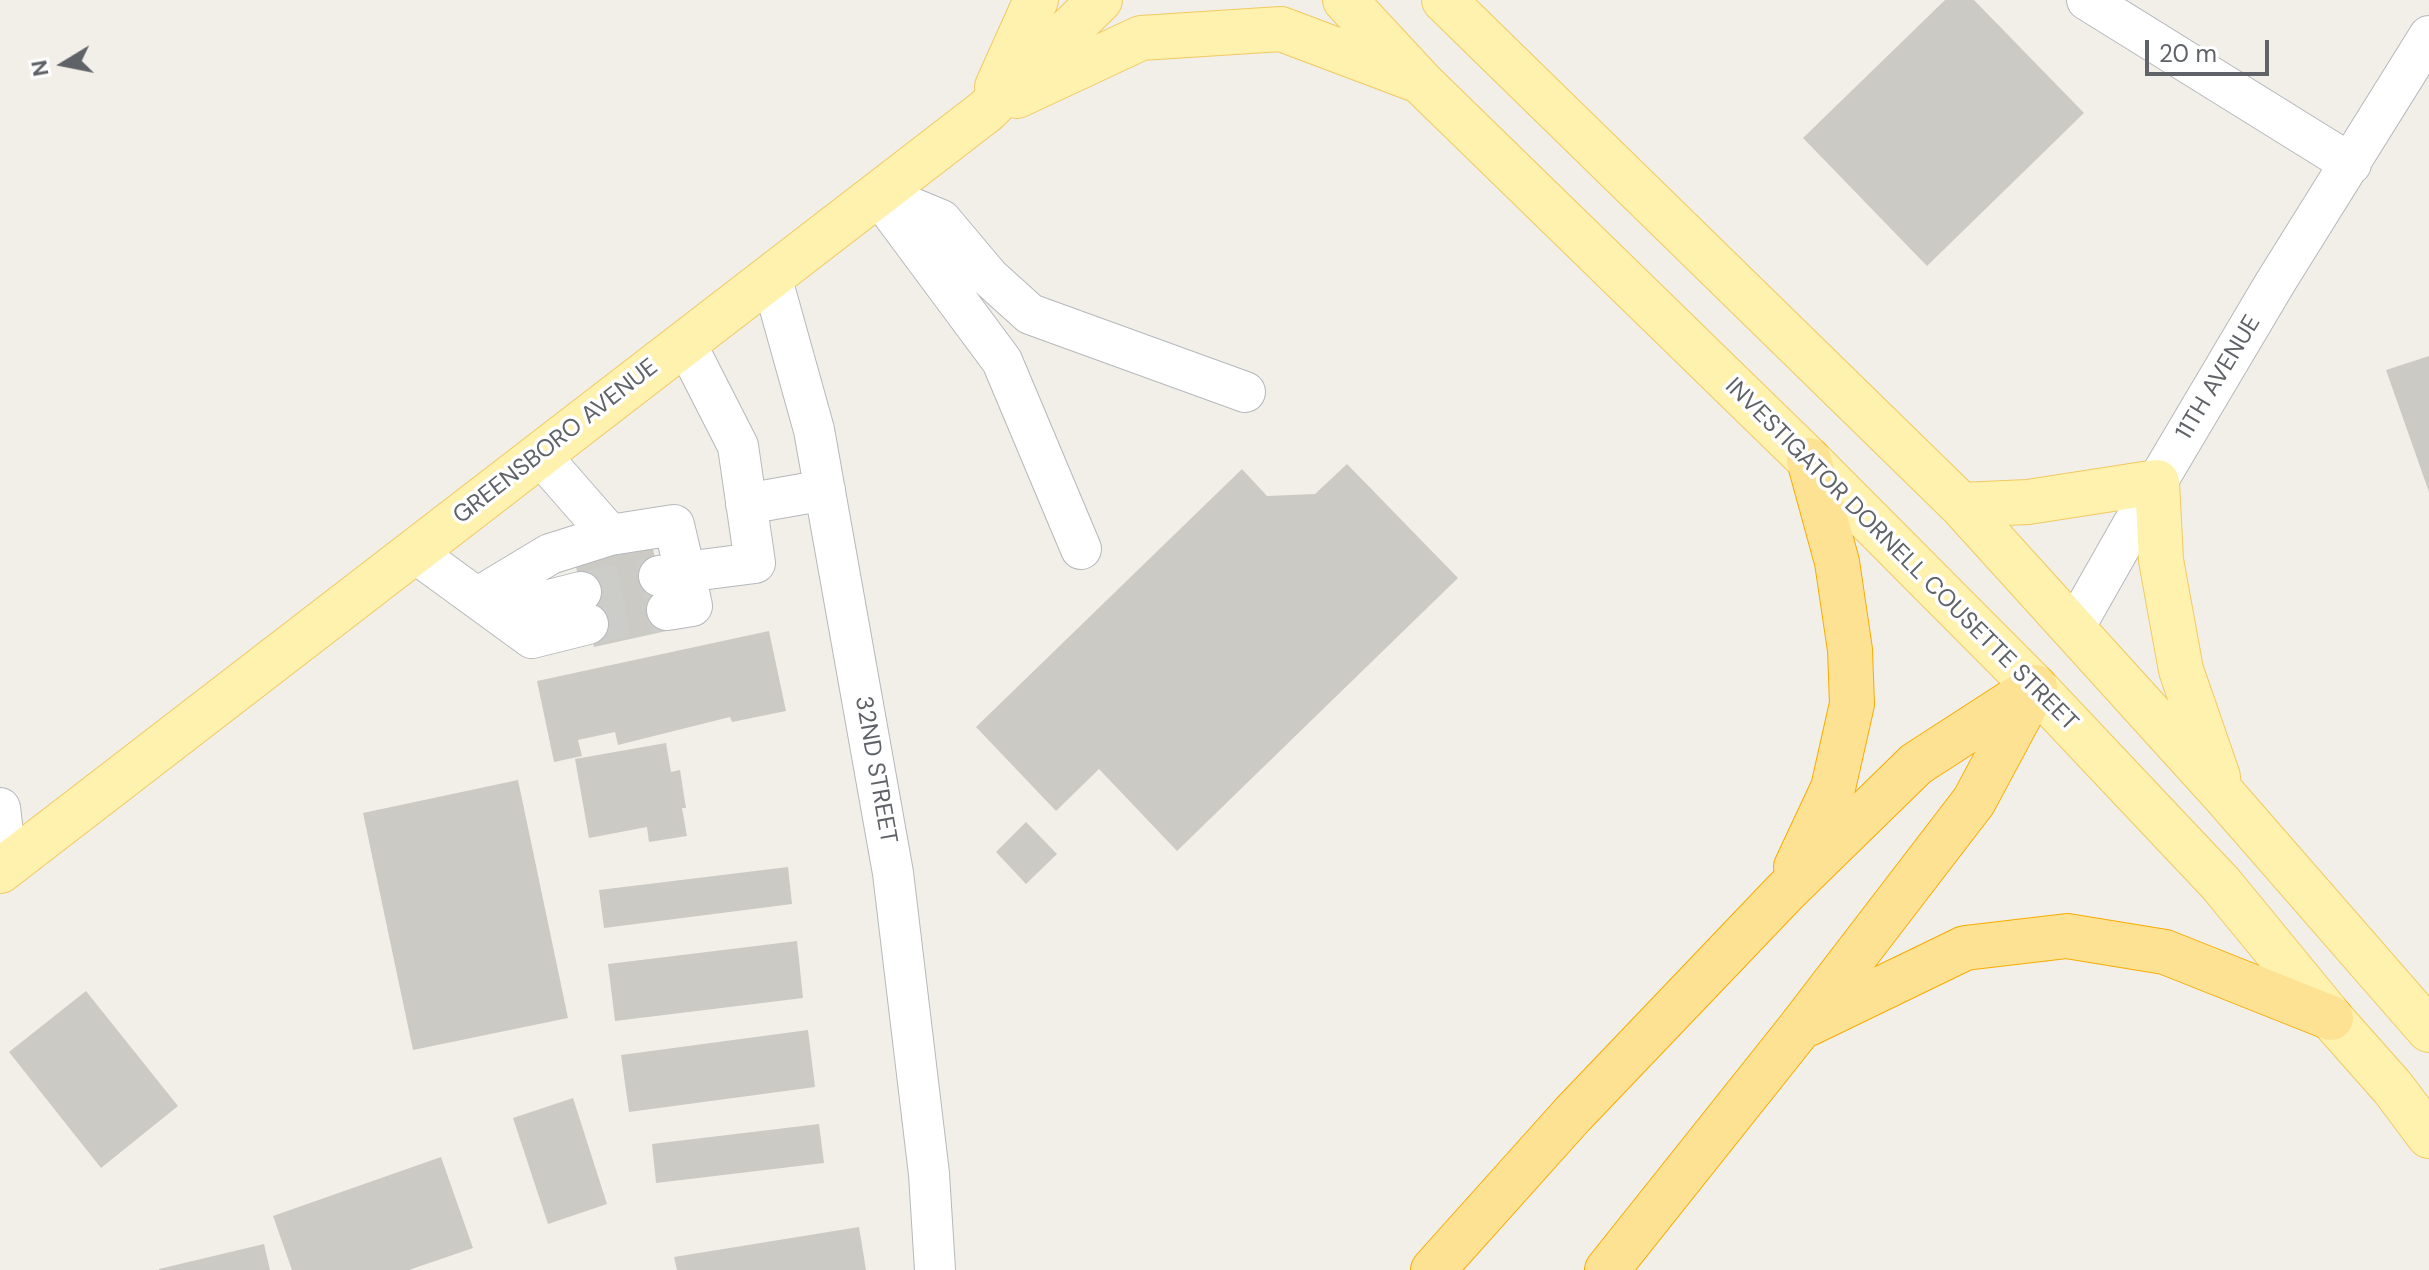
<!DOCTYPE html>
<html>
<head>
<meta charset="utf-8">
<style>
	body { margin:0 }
	#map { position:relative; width:2429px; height:1270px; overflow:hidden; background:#f1efe8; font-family:"DM Sans",sans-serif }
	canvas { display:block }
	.north { position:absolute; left:24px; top:24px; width:80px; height:80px; -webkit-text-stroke:6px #fff; paint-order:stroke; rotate:260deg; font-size:22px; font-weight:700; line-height:32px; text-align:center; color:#5f6368 }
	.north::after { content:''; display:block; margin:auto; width:28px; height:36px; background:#5f6368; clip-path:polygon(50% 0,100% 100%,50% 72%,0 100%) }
	.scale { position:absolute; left:2145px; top:40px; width:124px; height:36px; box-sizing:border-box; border:4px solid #5f6368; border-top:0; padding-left:10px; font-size:24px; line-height:28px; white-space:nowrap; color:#5f6368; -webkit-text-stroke:6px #fff; paint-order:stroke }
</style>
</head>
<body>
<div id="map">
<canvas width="2429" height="1270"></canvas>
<div class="north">N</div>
<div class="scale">20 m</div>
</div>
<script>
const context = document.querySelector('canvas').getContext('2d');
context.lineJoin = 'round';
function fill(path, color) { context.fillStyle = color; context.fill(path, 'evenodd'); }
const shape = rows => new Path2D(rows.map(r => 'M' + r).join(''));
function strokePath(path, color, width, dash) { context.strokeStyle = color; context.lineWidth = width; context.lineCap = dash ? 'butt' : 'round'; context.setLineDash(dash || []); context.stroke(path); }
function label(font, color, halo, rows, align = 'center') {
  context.font = font + ' "DM Sans",sans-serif'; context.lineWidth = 7; context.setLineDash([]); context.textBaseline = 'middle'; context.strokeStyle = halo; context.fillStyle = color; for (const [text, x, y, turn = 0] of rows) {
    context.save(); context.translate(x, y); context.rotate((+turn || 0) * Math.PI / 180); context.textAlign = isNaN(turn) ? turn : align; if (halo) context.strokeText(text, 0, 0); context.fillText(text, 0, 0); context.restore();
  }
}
const building = shape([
	[1945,0,1974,0,2084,113,1927,266,1803,138],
	[2429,356,2429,492,2386,370],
	[1347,464,1458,578,1177,851,1099,769,1056,811,976,727,1242,469,1267,496,1315,494],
	[651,540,671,630,594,647,574,558],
	[769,631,786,711,732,722,730,717,618,745,615,732,578,740,582,756,554,762,537,681],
	[666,743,671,772,680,770,686,808,682,808,687,836,649,842,647,827,589,838,575,759],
	[518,780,568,1018,413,1050,363,813],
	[1026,822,1057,854,1026,884,996,852],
	[788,867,792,904,604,928,599,890],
	[797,941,803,998,615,1021,608,964],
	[86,991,178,1106,101,1168,9,1052],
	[808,1030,815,1087,629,1112,621,1055],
	[573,1098,607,1204,548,1224,513,1118],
	[819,1124,824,1163,656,1183,652,1144],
	[441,1157,473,1248,409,1270,292,1270,273,1216],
	[859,1227,866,1270,677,1270,674,1257],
	[264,1244,270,1270,159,1270,159,1269]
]);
const minorTunnel = shape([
	[581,592,659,576],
	[588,624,667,610]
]);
const minor = shape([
	[2087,0,2351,164],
	[878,194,941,220,989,277,1030,314,1245,392],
	[878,194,1002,361,1081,549],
	[771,276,814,430,893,873,929,1174,935,1270],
	[540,455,610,535,674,525,685,572,755,563,738,446,685,342],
	[746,504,825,490],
	[414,552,532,638,588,624],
	[659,576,685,572,692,606,667,610],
	[477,598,550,554,610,535],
	[498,613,581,592],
	[2073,630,2157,482,2275,283,2429,36],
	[0,808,7,865]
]);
const major = shape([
	[1345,0,1422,83,1809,460,2035,687,2221,884,2331,1018,2393,1088,2429,1136],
	[1444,0,1961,505,2224,795,2429,1030],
	[997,87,1036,0],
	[1017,96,1141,38,1281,29,1414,79],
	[1961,505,2028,502,2157,482,2161,560,2181,670,2218,777],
	[0,871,986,111,1100,0]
]);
const highway = shape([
	[1796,867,1833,788,1852,704,1850,650,1837,562,1809,460],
	[1808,1024,1965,948,2067,936,2165,952,2331,1018],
	[1433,1270,1572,1115,1785,892,1916,764,2035,687],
	[1607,1270,1799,1029,1974,801,2034,689]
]);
const streetNames = [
	["11TH AVENUE",2219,378,-59],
	["GREENSBORO AVENUE",556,442,-38],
	["INVESTIGATOR DORNELL COUSETTE STREET",1901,555,45],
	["32ND STREET",875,770,80]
];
fill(building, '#cccac5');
strokePath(minorTunnel, '#ccccc8', 40, [40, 20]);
strokePath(minor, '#b5b8bc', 42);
strokePath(major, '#f2c960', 46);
strokePath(highway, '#f9ab00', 46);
strokePath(minor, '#fff', 40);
strokePath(major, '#fff2af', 44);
strokePath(highway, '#fde293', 44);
label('24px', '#5f6368', '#fff', streetNames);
</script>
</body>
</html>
